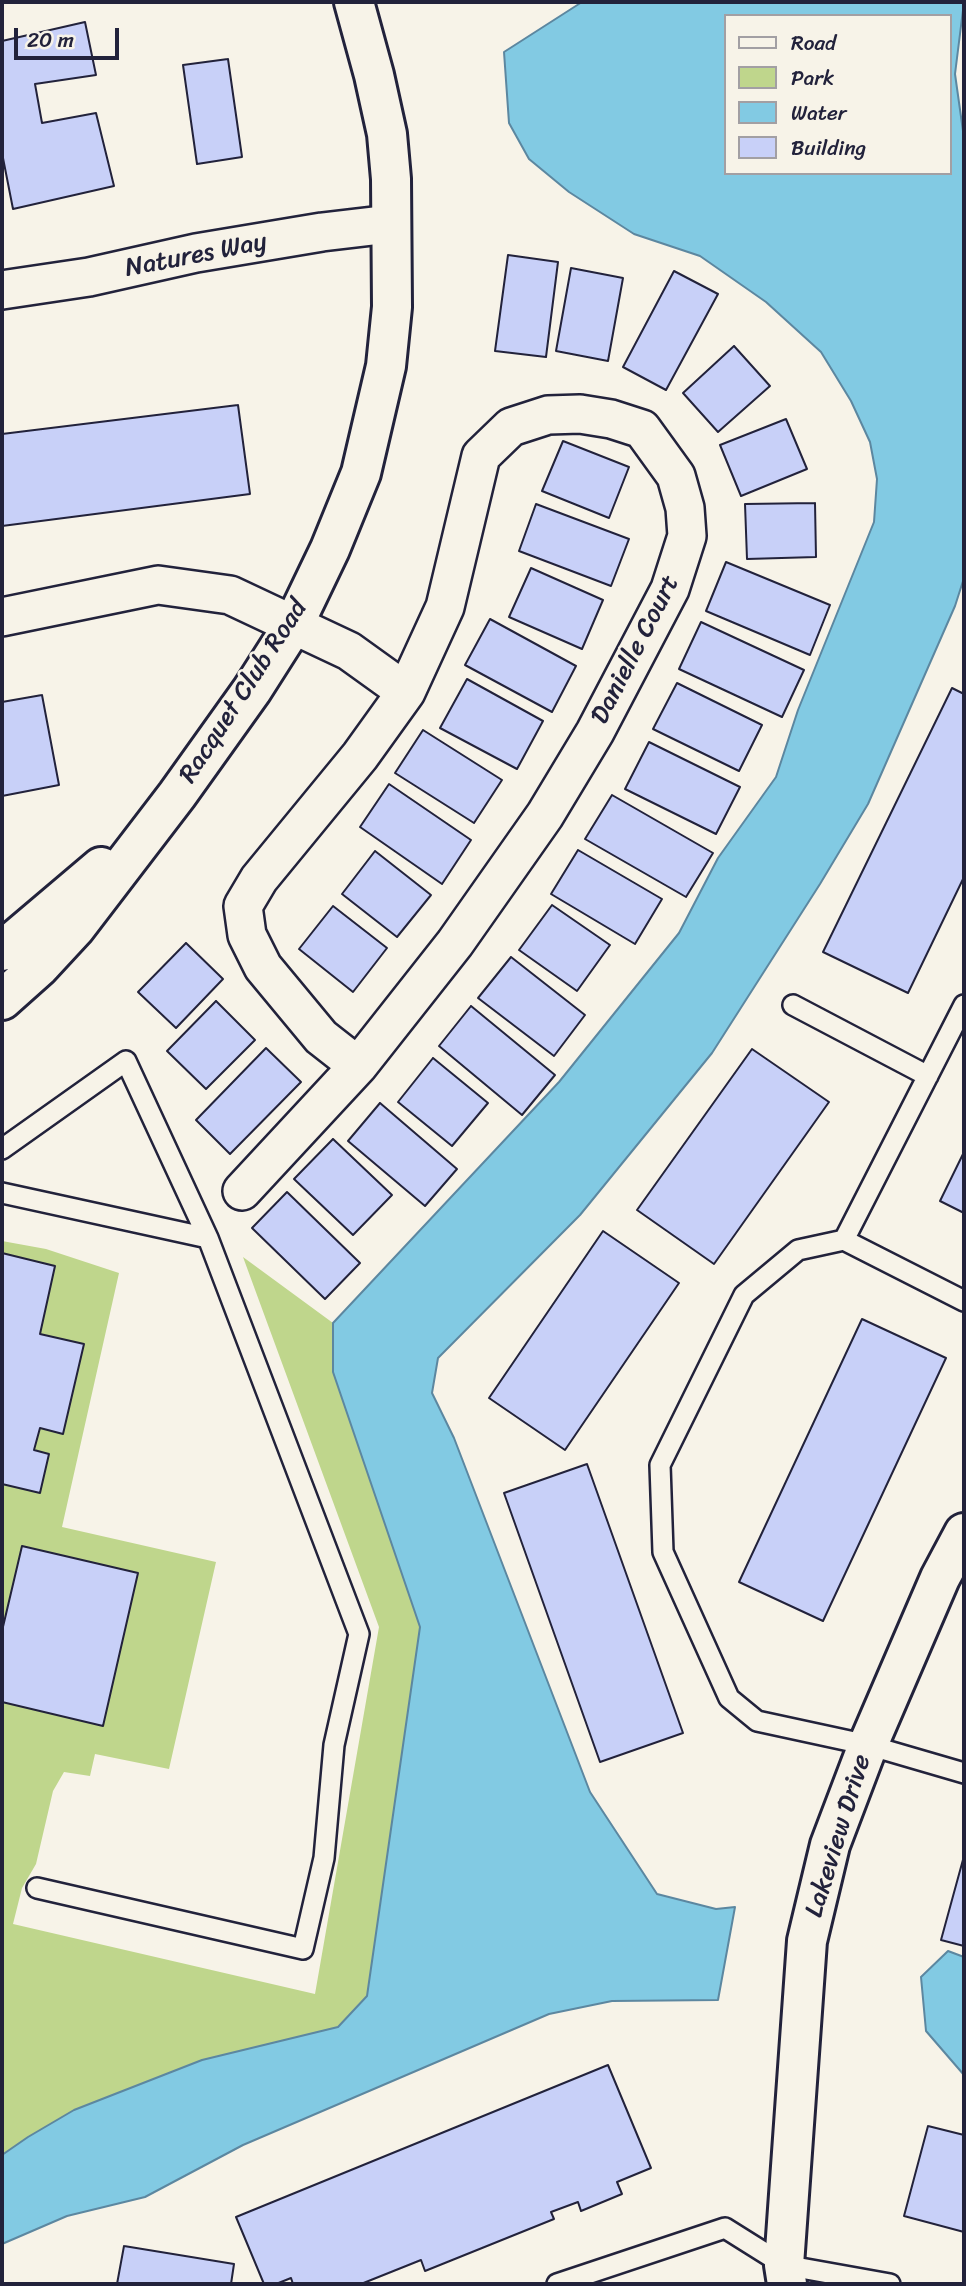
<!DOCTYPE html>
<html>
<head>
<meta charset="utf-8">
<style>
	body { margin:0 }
	#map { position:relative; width:966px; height:2286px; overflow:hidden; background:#f7f3e8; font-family:Sriracha,sans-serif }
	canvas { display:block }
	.frame { position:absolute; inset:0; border:4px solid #22223b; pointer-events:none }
	.legend { position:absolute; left:724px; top:14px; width:228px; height:161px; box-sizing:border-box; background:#f7f3e8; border:2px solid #a29fa3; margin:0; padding:9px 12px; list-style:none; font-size:21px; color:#22223b }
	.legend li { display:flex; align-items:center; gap:14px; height:35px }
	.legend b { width:35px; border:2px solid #a29fa3 }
	.scale { position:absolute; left:14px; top:28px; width:105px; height:32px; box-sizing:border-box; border:4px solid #22223b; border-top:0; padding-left:9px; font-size:21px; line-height:24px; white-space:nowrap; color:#22223b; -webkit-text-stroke:5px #f7f3e8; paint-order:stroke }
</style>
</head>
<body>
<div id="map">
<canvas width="966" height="2286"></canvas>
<div class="frame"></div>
<ul class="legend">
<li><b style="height:9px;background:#f7f3e8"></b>Road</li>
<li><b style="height:19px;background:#bfd68c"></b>Park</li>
<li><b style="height:19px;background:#82cae3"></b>Water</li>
<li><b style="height:19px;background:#c8d0f8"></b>Building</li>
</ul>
<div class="scale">20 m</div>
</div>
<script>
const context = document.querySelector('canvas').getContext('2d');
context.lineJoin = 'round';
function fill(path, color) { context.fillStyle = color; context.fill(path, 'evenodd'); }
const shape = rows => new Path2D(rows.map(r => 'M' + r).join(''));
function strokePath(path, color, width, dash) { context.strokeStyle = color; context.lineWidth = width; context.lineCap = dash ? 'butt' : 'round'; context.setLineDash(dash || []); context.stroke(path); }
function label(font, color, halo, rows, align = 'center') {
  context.font = font + ' Sriracha,sans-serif'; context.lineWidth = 5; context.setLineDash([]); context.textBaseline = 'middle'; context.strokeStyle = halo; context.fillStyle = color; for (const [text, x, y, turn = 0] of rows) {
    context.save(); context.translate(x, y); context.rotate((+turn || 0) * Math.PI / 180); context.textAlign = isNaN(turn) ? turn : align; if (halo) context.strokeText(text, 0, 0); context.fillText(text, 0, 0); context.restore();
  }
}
const green = shape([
	[2,1241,46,1249,119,1273,62,1527,216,1562,169,1769,95,1754,90,1776,64,1772,53,1791,36,1864,22,1888,13,1924,315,1994,379,1627,243,1257,333,1323,333,1372,420,1627,367,1996,338,2027,202,2060,74,2110,2,2155]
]);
const water = shape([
	[582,2,964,2,955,74,964,138,964,578,955,606,868,804,820,884,712,1053,580,1215,438,1358,432,1393,454,1438,590,1792,657,1894,716,1909,735,1907,718,2000,612,2001,549,2014,243,2145,145,2197,67,2216,2,2244,2,2155,28,2137,74,2110,202,2060,338,2027,367,1996,420,1627,333,1372,333,1323,559,1082,679,933,718,858,776,777,798,710,874,522,877,479,870,442,851,401,821,352,766,302,700,256,634,234,569,192,529,159,509,123,504,52,582,2],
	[726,16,950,16,950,173,726,173,726,16],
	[948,1951,964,1957,964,2075,926,2031,921,1977,948,1951]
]);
const building = shape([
	[85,22,96,75,35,84,42,123,96,113,114,186,13,209,2,153,2,41,85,22],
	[228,59,242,157,197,164,183,65,228,59],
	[508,255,558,262,546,357,495,351,508,255],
	[571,268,623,278,608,361,556,351,571,268],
	[674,271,718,294,666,390,623,367,674,271],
	[734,346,770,386,718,432,683,393,734,346],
	[238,405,250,494,2,526,2,434,238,405],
	[786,419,807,469,741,496,720,445,786,419],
	[563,441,629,467,609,518,542,491,563,441],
	[815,503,816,557,747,559,745,504,815,503],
	[536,504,629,539,611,586,519,551,536,504],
	[726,562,830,605,810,655,706,611,726,562],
	[531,568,603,600,582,649,509,617,531,568],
	[490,619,576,666,552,712,465,665,490,619],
	[701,622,804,670,782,717,679,669,701,622],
	[467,679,543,721,517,769,440,728,467,679],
	[677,683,762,725,739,771,653,729,677,683],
	[952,688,964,694,964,877,908,993,823,952,952,688],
	[42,695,59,785,2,796,2,702,42,695],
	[423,730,502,780,474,823,395,773,423,730],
	[649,742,740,787,716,834,625,789,649,742],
	[389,784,471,840,442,884,360,827,389,784],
	[612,795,713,853,686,897,585,839,612,795],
	[578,850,662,899,635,944,551,894,578,850],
	[375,851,431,895,397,937,342,894,375,851],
	[552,905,610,945,577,991,519,950,552,905],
	[333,906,387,948,353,992,299,949,333,906],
	[186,943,223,979,176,1028,138,992,186,943],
	[511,957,585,1015,554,1056,478,998,511,957],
	[216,1001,255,1040,206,1089,167,1051,216,1001],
	[471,1006,555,1075,522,1115,439,1046,471,1006],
	[266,1048,301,1082,230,1154,196,1120,266,1048],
	[752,1049,829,1102,714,1264,637,1210,752,1049],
	[433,1058,488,1103,452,1146,398,1102,433,1058],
	[380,1103,457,1169,425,1206,348,1141,380,1103],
	[333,1139,392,1195,353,1235,294,1179,333,1139],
	[964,1152,964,1213,940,1201,964,1152],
	[287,1192,360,1263,325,1299,252,1228,287,1192],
	[603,1231,679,1283,565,1450,489,1398,603,1231],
	[2,1253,55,1266,40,1334,84,1344,63,1434,40,1428,34,1450,49,1454,40,1493,2,1484,2,1253],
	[862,1319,946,1358,823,1621,739,1582,862,1319],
	[587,1464,683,1733,600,1762,504,1493,587,1464],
	[22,1546,138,1573,103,1726,2,1702,2,1631,22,1546],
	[964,1856,964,1946,941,1940,964,1856],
	[608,2065,651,2168,617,2182,622,2194,581,2211,578,2202,551,2212,554,2219,425,2271,421,2260,361,2284,293,2284,291,2278,276,2284,264,2284,236,2217,608,2065],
	[928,2126,964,2135,964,2232,904,2216,928,2126],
	[124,2246,234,2264,231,2284,117,2284,124,2246]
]);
const lane = shape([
	[793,1005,928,1076],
	[964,1005,844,1240,798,1250,744,1295,660,1465,663,1552,729,1698,757,1721,868,1745,964,1773],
	[2,1149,126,1061,208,1238],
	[2,1193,208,1238,359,1634,334,1745,324,1858,303,1949,37,1888],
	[844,1240,964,1301],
	[557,2284,725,2228,784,2265,890,2284]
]);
const street = shape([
	[2,290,89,277,196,253,322,232,390,224],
	[580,414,611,419,642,429,676,476,685,508,687,536,670,589,595,732,545,815,455,943,358,1066,321,1037,263,967,247,935,243,906,259,879,360,756,406,692,445,607,481,456,511,427,548,415,580,414],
	[2,617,158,585,230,595,349,651,406,692],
	[242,1191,358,1066]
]);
const secondary = shape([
	[2,951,101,867],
	[2,1000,39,967,76,927,177,795,252,690,294,624,330,549,361,473,386,366,392,307,391,179,387,134,374,75,354,2],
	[787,2284,784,2265,807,1941,830,1845,868,1745,940,1578,964,1533]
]);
const streetNames = [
	["Natures Way",196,256,-11],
	["Danielle Court",636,650,-63],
	["Racquet Club Road",244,692,-57],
	["Lakeview Drive",839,1836,-73]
];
fill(green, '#bfd68c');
fill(water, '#82cae3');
strokePath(water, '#5c87a0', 2);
fill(building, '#c8d0f8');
strokePath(building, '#22223b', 2);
strokePath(lane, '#22223b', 24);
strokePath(street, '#22223b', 42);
strokePath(secondary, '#22223b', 44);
strokePath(lane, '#f7f3e8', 19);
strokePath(street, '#f7f3e8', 37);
strokePath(secondary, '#f7f3e8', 38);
label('26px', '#22223b', '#f7f3e8', streetNames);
</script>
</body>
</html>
